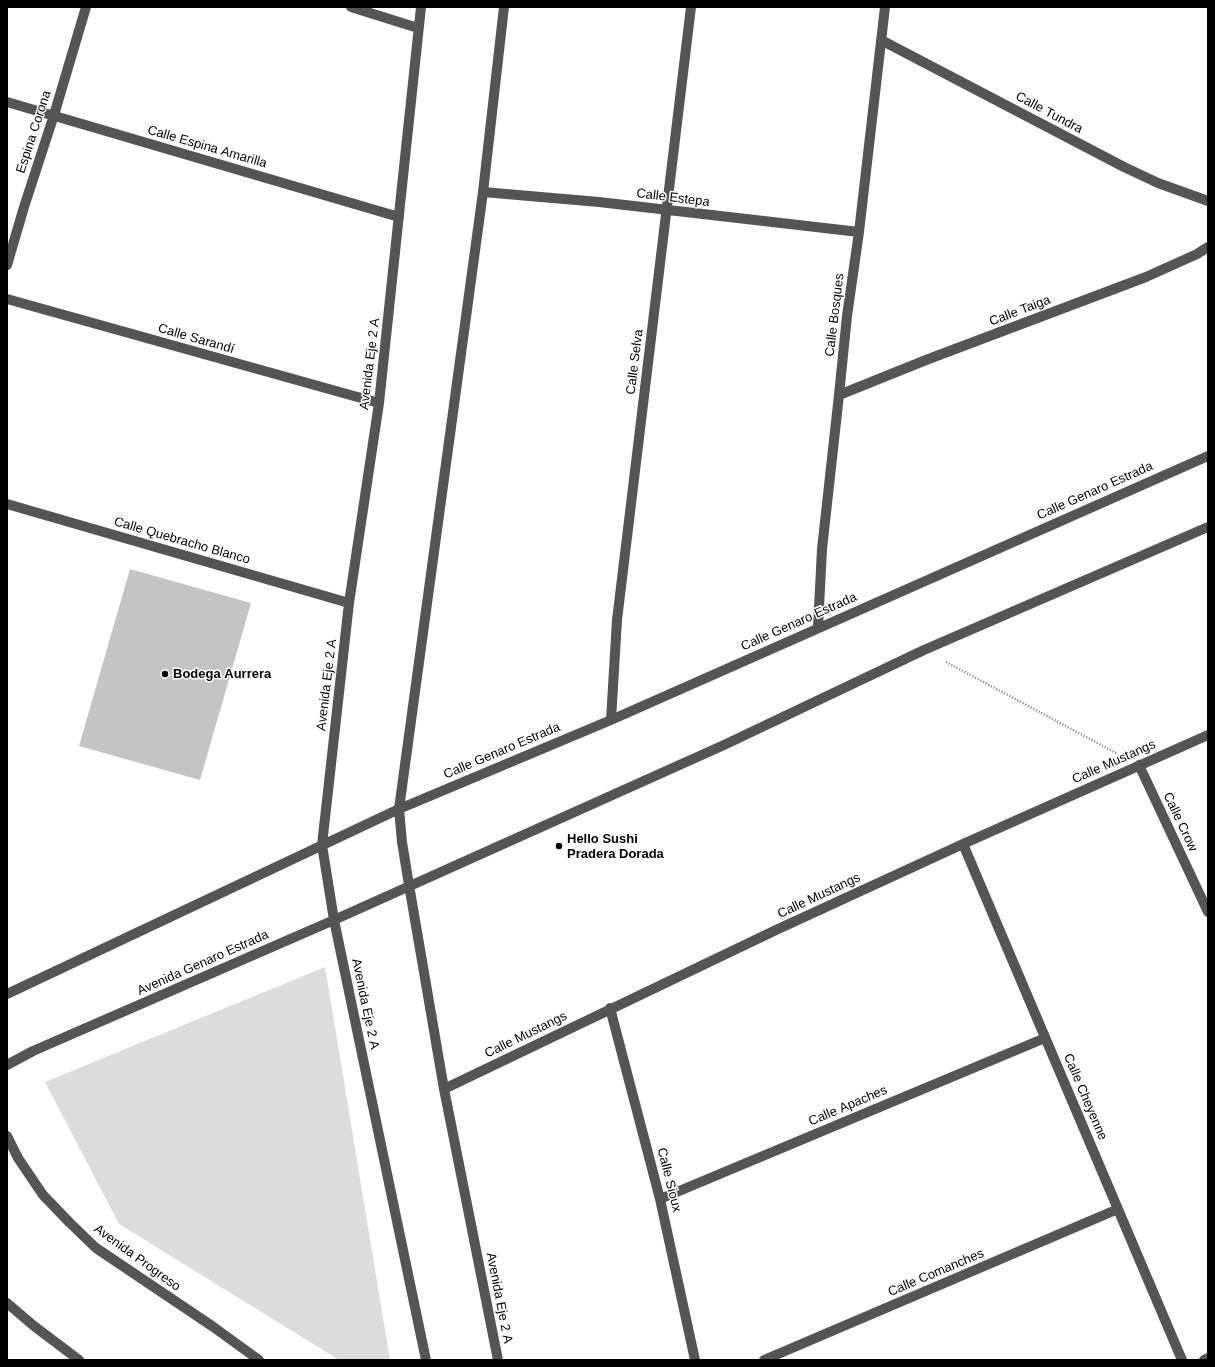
<!DOCTYPE html>
<html>
<head>
<meta charset="utf-8">
<style>
	body { margin:0 }
	#map { position:relative; width:1215px; height:1367px; overflow:hidden; background:#fff; font-family:Helvetica,sans-serif }
	canvas { display:block }
	.frame { position:absolute; inset:0; border:8px solid #000; pointer-events:none }
</style>
</head>
<body>
<div id="map">
<canvas width="1215" height="1367"></canvas>
<div class="frame"></div>
</div>
<script>
const context = document.querySelector('canvas').getContext('2d');
context.lineJoin = 'round';
function fill(path, color) { context.fillStyle = color; context.fill(path, 'evenodd'); }
const shape = rows => new Path2D(rows.map(r => 'M' + r).join(''));
function strokePath(path, color, width, dash) { context.strokeStyle = color; context.lineWidth = width; context.lineCap = dash ? 'butt' : 'round'; context.setLineDash(dash || []); context.stroke(path); }
function label(font, color, halo, rows, align = 'center') {
  context.font = font + ' Helvetica,sans-serif'; context.lineWidth = 3; context.setLineDash([]); context.textBaseline = 'middle'; context.strokeStyle = halo; context.fillStyle = color; for (const [text, x, y, turn = 0] of rows) {
    context.save(); context.translate(x, y); context.rotate((+turn || 0) * Math.PI / 180); context.textAlign = isNaN(turn) ? turn : align; if (halo) context.strokeText(text, 0, 0); context.fillText(text, 0, 0); context.restore();
  }
}
const green = shape([
	[325,967,390,1360,339,1360,119,1224,45,1082]
]);
const building = shape([
	[130,569,251,603,200,780,79,746]
]);
const path = shape([
	[946,662,1118,754]
]);
const minor = shape([
	[351,7,418,28],
	[421,7,379,403,349,603,322,845,334,920,426,1360],
	[881,40,1124,167,1158,183,1208,201],
	[7,102,399,217],
	[483,192,599,202,859,232],
	[7,265,24,207,54,115,86,7],
	[7,299,379,403],
	[839,395,926,360,1146,277,1197,254,1208,247],
	[7,504,349,603],
	[818,627,822,549,839,395,847,316,859,232,885,7],
	[611,720,617,620,691,7],
	[1139,765,1208,912],
	[963,844,1182,1360],
	[7,994,399,809,611,720,1208,456],
	[610,1008,660,1199,695,1360],
	[7,1065,33,1051,334,920,724,745,924,650,1208,527],
	[444,1089,776,930,963,844,1208,735],
	[7,1136,18,1158,43,1195,70,1223,96,1248,212,1326,259,1360],
	[660,1199,1045,1038],
	[7,1303,34,1326,79,1360],
	[498,1360,444,1089,409,885,402,842,399,809,483,192,504,7],
	[764,1360,1118,1209],
	[1204,1360,1208,1358]
]);
const markers = [
	[165,674,4,"#000"],
	[559,846,4,"#000"]
];
const streetNames = [
	["Calle Tundra",1049,113,28],
	["Espina Corona",34,132,-72],
	["Calle Espina Amarilla",207,147,16],
	["Calle Estepa",673,198,7],
	["Calle Taiga",1020,311,-21],
	["Calle Bosques",835,315,-83],
	["Calle Sarandí",196,339,16],
	["Calle Selva",635,362,-83],
	["Avenida Eje 2 A",370,364,-83],
	["Calle Genaro Estrada",1095,491,-24],
	["Calle Quebracho Blanco",182,541,16],
	["Calle Genaro Estrada",799,622,-24],
	["Avenida Eje 2 A",327,685,-83],
	["Calle Genaro Estrada",502,751,-23],
	["Calle Mustangs",1114,762,-24],
	["Calle Crow",1180,822,65],
	["Calle Mustangs",819,896,-25],
	["Avenida Genaro Estrada",203,963,-24],
	["Avenida Eje 2 A",365,1004,78],
	["Calle Mustangs",526,1035,-26],
	["Calle Cheyenne",1085,1097,67],
	["Calle Apaches",848,1106,-23],
	["Calle Sioux",669,1180,76],
	["Avenida Progreso",137,1258,36],
	["Calle Comanches",936,1273,-23],
	["Avenida Eje 2 A",499,1298,79]
];
const poiNames = [
	["Bodega Aurrera",173,674],
	["Hello Sushi",567,839],
	["Pradera Dorada",567,854]
];
fill(green, '#dcdcdc');
fill(building, '#c4c4c4');
strokePath(path, '#777', 2.5, [1, 2]);
strokePath(minor, '#555', 10);
for (const [x, y, r, color] of markers) { const dot = new Path2D(); dot.arc(x, y, r, 0, 2 * Math.PI); context.fillStyle = color; context.fill(dot); strokePath(dot, '#fff', 1.5); }
label('13px', '#000', '#fff', streetNames);
label('bold 13px', '#000', '#fff', poiNames, 'left');
</script>
</body>
</html>
